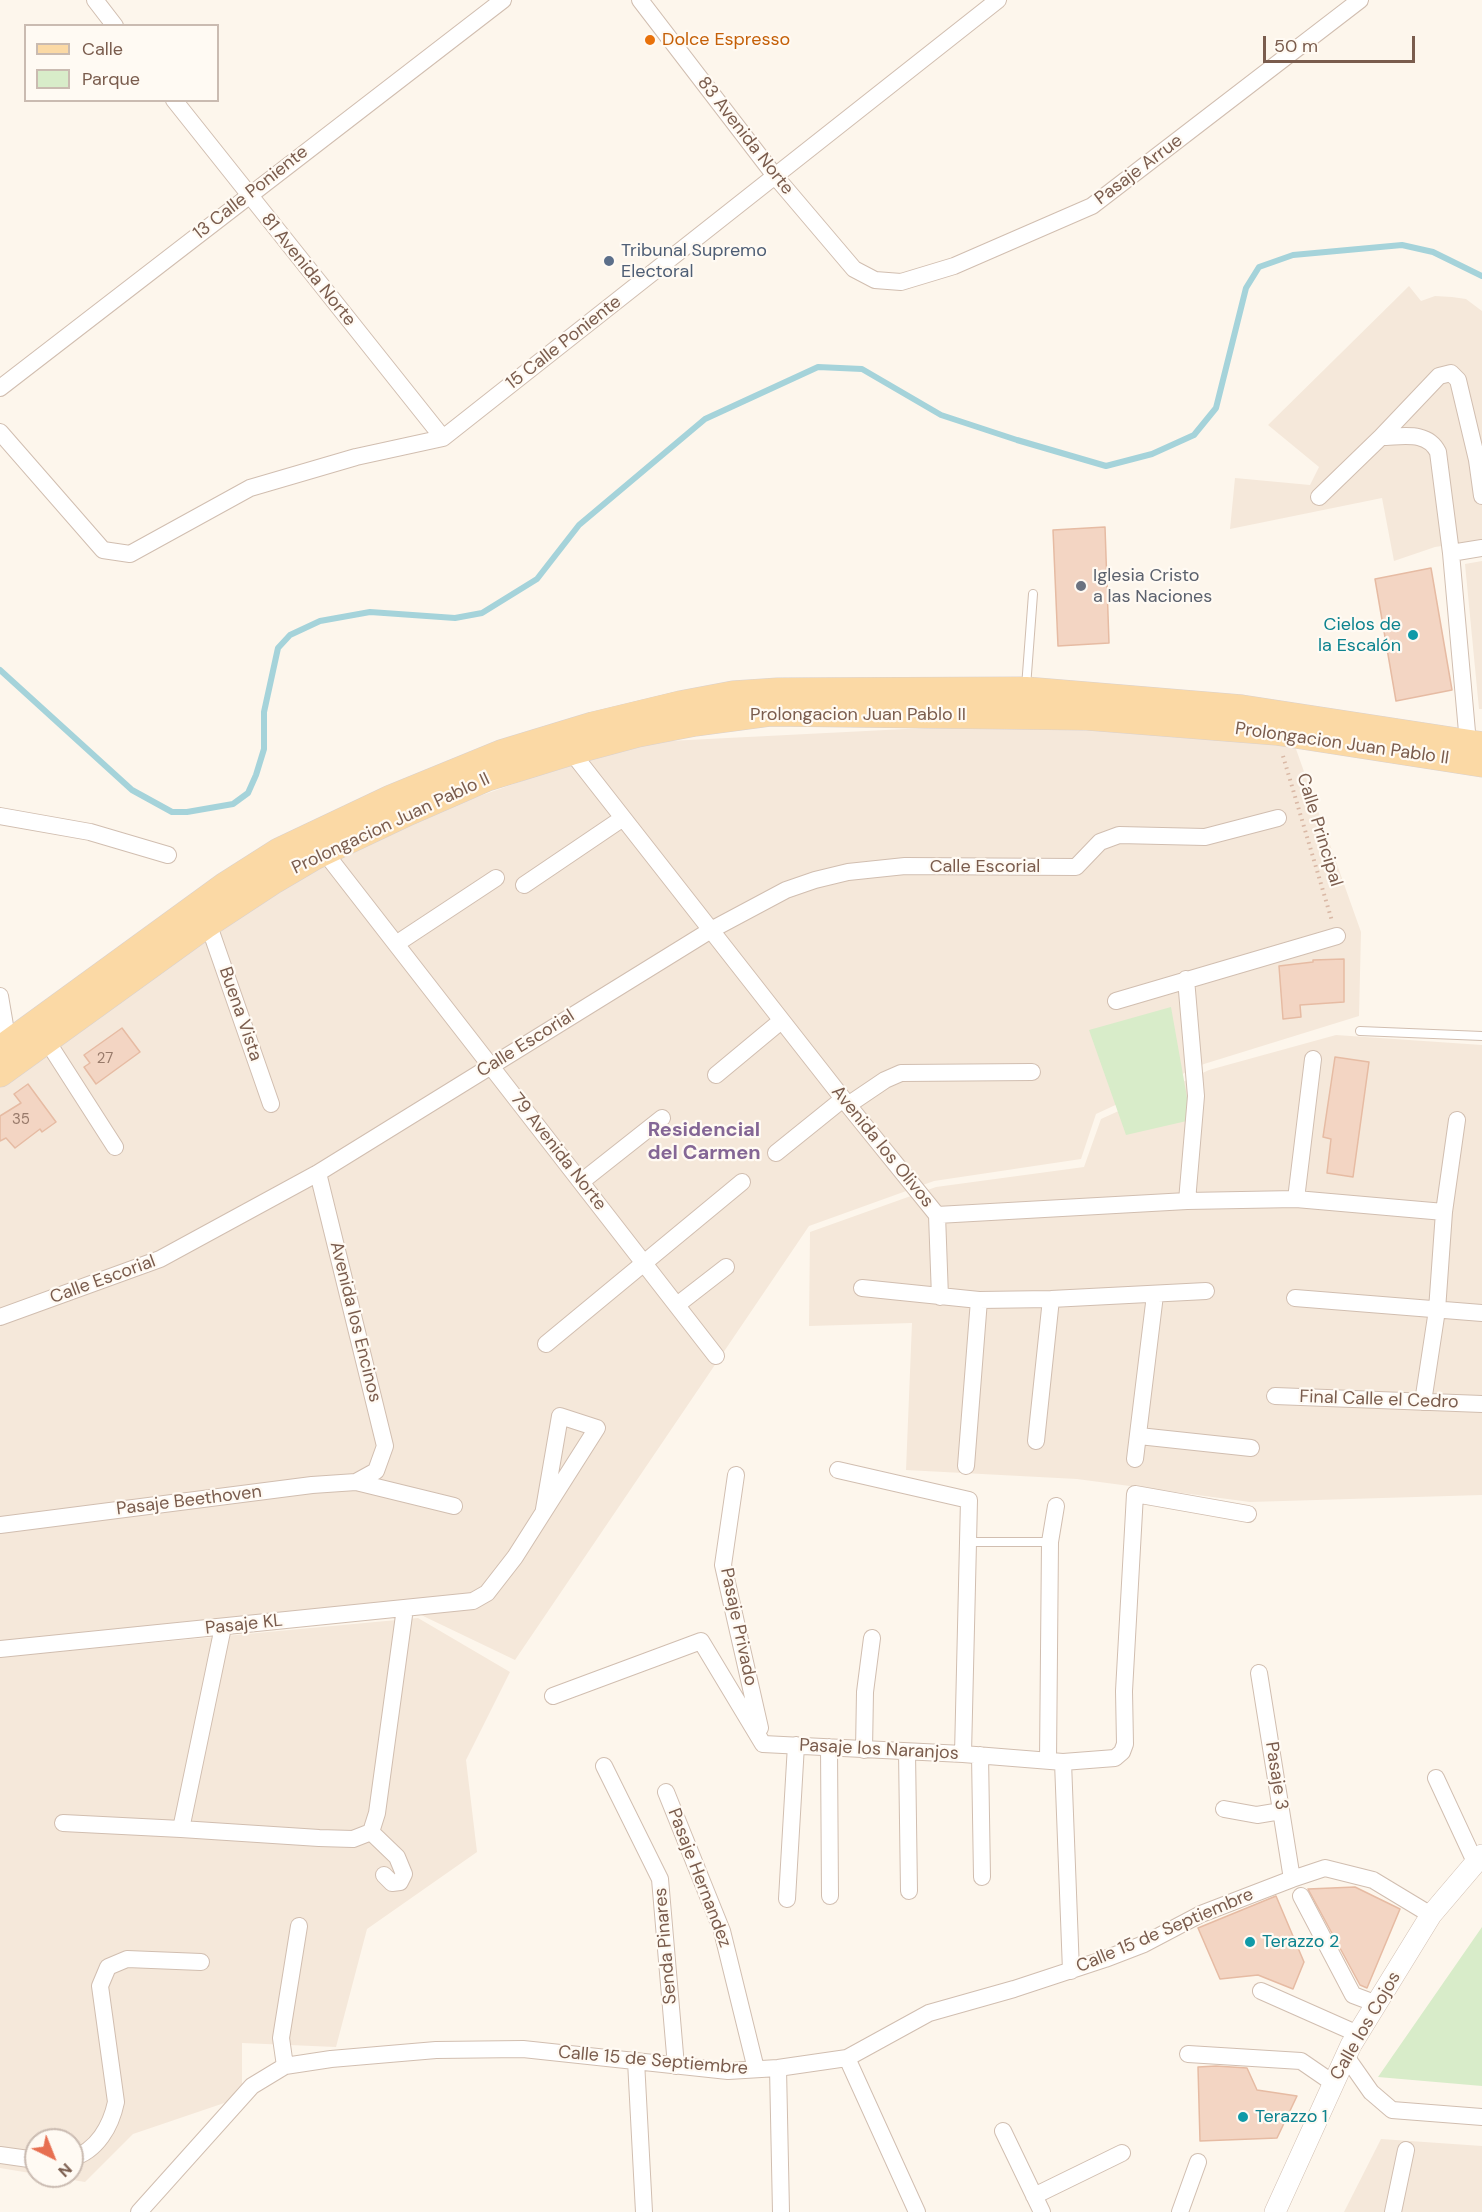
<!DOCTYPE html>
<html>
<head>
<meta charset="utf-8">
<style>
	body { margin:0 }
	#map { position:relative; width:1482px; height:2212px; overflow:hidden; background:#fdf6ec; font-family:"DM Sans",sans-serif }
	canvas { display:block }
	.legend { position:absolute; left:24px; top:24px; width:195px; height:78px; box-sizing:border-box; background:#fffaf3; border:2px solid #cabbb1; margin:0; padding:8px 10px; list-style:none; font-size:18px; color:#7a5c4d }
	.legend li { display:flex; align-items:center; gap:12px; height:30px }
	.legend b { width:30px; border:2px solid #cabbb1 }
	.north { position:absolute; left:24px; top:2128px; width:60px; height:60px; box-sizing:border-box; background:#fffaf3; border:2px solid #cabbb1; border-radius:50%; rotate:137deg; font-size:16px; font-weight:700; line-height:24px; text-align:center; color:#7a5c4d }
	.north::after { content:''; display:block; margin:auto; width:21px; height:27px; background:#e76f51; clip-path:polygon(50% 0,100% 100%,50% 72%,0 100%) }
	.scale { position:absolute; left:1263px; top:36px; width:152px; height:27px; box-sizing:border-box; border:3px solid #7a5c4d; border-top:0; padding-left:8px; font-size:18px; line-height:21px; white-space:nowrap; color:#7a5c4d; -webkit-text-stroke:4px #fffaf3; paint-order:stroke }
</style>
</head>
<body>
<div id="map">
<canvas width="1482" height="2212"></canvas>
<ul class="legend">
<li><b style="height:8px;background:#fbd9a5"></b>Calle</li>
<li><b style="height:16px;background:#d8ecc9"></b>Parque</li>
</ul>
<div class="north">N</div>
<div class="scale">50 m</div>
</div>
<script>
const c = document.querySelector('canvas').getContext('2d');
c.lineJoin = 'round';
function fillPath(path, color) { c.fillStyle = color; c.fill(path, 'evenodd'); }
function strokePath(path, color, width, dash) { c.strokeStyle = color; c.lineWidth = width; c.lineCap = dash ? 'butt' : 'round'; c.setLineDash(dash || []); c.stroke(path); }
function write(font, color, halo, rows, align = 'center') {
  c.font = font + ' "DM Sans",sans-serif'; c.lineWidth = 4.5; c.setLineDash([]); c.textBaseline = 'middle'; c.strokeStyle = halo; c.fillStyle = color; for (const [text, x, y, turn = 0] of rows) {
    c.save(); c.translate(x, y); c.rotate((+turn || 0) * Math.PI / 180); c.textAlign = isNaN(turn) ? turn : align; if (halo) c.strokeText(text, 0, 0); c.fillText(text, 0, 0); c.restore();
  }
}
const residential = new Path2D(`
	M1409,286L1421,301L1435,296L1452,297L1466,299L1482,311V540L1435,547L1394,561L1382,498L1230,529L1235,478L1310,485L1319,467L1268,425Z
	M1482,561V709H1479L1465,564Z
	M1024,723L1291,735L1361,932L1359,1016L1204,1064L1096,1114L1081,1159L934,1181L809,1226L515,1660L419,1614L0,1654V1077L325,851L629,743Z
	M1336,1035L1482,1045V1495L1250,1502L1077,1479L906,1470L912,1323L809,1326L810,1232L936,1187L1084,1167L1101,1119L1209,1070Z
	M418,1618L510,1672L466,1760L477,1852L367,1929L336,2047L242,2043V2097L133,2134L85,2182L49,2176H72V2140H36V2174L0,2168V1657Z
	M1381,2139L1482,2146V2212H1344Z`);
const green = new Path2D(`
	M1171,1007L1191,1120L1126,1135L1089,1030Z
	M1482,1927V2086L1378,2077Z`);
const stream = new Path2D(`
	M0,670L132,790L172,812H187L233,804L248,793L256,775L264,749V712L278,648L290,635L320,621L370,612L455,618L482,613L537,579L579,525L705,419L818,367L862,369L941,415L1017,440L1106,466L1152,454L1194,435L1216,408L1246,288L1259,267L1293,255L1402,245L1433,252L1482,276`);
const building = new Path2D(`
	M1105,527L1109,643L1058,646L1053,530Z
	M1431,568L1452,690L1396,701L1375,579Z
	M1344,959V1002L1300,1005L1301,1017L1283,1019L1279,966L1313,962V960Z
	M122,1028L140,1052L96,1084L84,1067L90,1063L84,1055Z
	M1335,1057L1369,1062L1353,1177L1327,1173L1331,1139L1323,1137Z
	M28,1084L56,1122L42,1132L40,1129L15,1148L6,1138L0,1141V1116L21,1103L14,1094Z
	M1355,1887L1400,1909L1367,1988L1360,1985L1308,1889Z
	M1276,1896L1304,1962L1293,1989L1258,1975L1220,1979L1198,1928Z
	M1216,2066L1247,2068L1257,2090L1297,2096L1277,2138L1200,2141L1198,2067Z`);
const path = new Path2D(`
	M1283,756L1332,921`);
const service = new Path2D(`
	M1026,687L1033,594
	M1360,1031L1482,1036
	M968,1542H1050`);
const minor = new Path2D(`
	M95,0L115,26
	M640,0L775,176L854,269L875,280L901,282L954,266L1092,206L1360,0
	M174,100L443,438
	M0,388L503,0
	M0,432L103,550L130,554L250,488L356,457L443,438L998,0
	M1381,437C1402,437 1427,430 1438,452L1451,553L1468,743
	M1319,497L1381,437L1439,376L1451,373L1458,380L1477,460L1482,496
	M1451,553L1482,548
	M566,745L848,1105L937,1215
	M0,816L90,832L168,855
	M319,845L716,1356
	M524,885L623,818
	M208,923L271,1104
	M396,944L496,878
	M1186,979L1196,1096L1187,1201
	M0,996L8,1043
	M1116,1001L1337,936
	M47,1041L115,1147
	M716,1075L781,1021
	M848,1105L885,1080L901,1073L1032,1072
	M776,1153L843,1099
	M581,1182L662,1118
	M1296,1199L1313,1059
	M937,1215L1187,1201L1296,1199L1444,1212
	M937,1215L940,1297
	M862,1288L979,1300L1051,1299L1206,1291
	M1295,1298L1482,1313
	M677,1305L726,1267
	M0,1317L160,1259L318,1173L711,930L786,890L815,880L848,872L905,866L1076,867L1100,842L1119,835L1205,837L1278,818
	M546,1344L742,1182
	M1275,1396L1482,1404
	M1423,1402L1437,1310L1444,1212L1457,1120
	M1139,1436L1251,1448
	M1036,1441L1051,1299
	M1135,1459L1155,1295
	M966,1466L979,1300
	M838,1470L969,1500L963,1754
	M736,1475L723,1565L760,1728
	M356,1482L454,1506
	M0,1525L312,1485L356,1482L376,1471L385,1446L318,1173
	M0,1649L473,1601L487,1593L515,1557L597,1428L560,1416L544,1509
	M1259,1673L1292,1879
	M553,1696L701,1641L763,1744
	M763,1744L963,1754L1063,1762L1071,1971
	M829,1747L830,1896
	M864,1750L865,1692L872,1638
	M907,1752L909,1891
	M980,1755L982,1877
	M1048,1761L1050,1542L1056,1506
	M1063,1762L1115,1758L1122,1752L1125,1744L1124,1691L1135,1494L1248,1514
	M604,1766L660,1879L676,2066
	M1436,1778L1475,1862
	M666,1792L722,1931L756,2069
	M1224,1809L1257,1815L1281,1811
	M63,1823L181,1829L319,1838L353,1839L371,1832
	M181,1829L223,1627
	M371,1832L377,1813L405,1608
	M371,1832L397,1857L404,1874L400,1882L392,1883L384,1875
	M1301,1896L1353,1995L1377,2004
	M787,1899L796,1745
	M1261,1991L1358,2034
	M1188,2054L1301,2061L1333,2083
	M1345,2055L1371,2092L1392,2110L1482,2117
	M847,2058L917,2212
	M636,2061L644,2212
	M285,2066L281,2038L299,1926
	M778,2068L781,2212
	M1003,2131L1042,2212
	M0,2155L36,2160
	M72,2158C97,2151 111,2126 116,2102L100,1986L108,1967L127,1959L201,1962
	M1034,2196L1122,2153
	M139,2212L252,2086L285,2066L331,2059L436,2050L523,2049L728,2071L778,2068L847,2058L929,2013L1014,1989L1105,1959L1144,1944L1201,1914L1292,1879L1325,1868L1373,1880L1431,1915
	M1180,2212L1198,2162
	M1393,2212L1406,2150`);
const tertiary = new Path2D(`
	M1275,2212L1351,2045L1431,1915L1482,1855`);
const primary = new Path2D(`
	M0,1049L224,886L279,851L391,798L501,753L593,725L680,704L733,694L778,691L1026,690L1242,708L1482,745
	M0,1074L205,926L275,880L314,857L409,812L487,778L571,752L638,734L695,723L770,713L1087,717L1276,732L1482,764`);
const markers = [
	[650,40,6,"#e8710a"],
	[609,261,6,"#5c6f8a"],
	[1081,586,6,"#6b7280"],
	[1413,635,6,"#0f9aa8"],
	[1250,1942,6,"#0f9aa8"],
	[1243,2117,6,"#0f9aa8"]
];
const numberNames = [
	["27",105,1059],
	["35",21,1120]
];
const foodNames = [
	["Dolce Espresso",662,40]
];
const streetNames = [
	["83 Avenida Norte",745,136,52],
	["Pasaje Arrue",1139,170,-37],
	["13 Calle Poniente",251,193,-38],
	["81 Avenida Norte",308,270,51],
	["15 Calle Poniente",564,343,-38],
	["Prolongacion Juan Pablo II",858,715],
	["Prolongacion Juan Pablo II",1342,744,8],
	["Prolongacion Juan Pablo II",391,824,-25],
	["Calle Principal",1319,830,73],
	["Calle Escorial",985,867],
	["Buena Vista",240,1014,71],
	["Calle Escorial",526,1044,-32],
	["Avenida los Olivos",882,1147,51],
	["79 Avenida Norte",558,1152,52],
	["Calle Escorial",103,1280,-20],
	["Avenida los Encinos",355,1322,76],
	["Final Calle el Cedro",1379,1400,2],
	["Pasaje Beethoven",189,1501,-7],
	["Pasaje KL",244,1625,-6],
	["Pasaje Privado",738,1627,78],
	["Pasaje los Naranjos",879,1750,3],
	["Pasaje 3",1276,1776,81],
	["Pasaje Hernandez",699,1878,69],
	["Calle 15 de Septiembre",1165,1931,-23],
	["Senda Pinares",666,1946,-95],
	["Calle los Cojos",1366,2026,-60],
	["Calle 15 de Septiembre",653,2061,5]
];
const serviceNames = [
	["Tribunal Supremo",621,251],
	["Electoral",621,272]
];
const worshipNames = [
	["Iglesia Cristo",1093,576],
	["a las Naciones",1093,597]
];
const cultureNames = [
	["Cielos de",1401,625,"right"],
	["la Escalón",1401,646,"right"],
	["Terazzo 2",1262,1942],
	["Terazzo 1",1255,2117]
];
const neighbourhoodNames = [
	["Residencial",704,1131],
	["del Carmen",704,1154]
];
fillPath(residential, '#f5e8da');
fillPath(green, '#d8ecc9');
strokePath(stream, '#a5d3da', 6);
fillPath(building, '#f3d5c3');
strokePath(building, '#e6bba3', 1.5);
strokePath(service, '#d1beb0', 10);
strokePath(minor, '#d1beb0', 18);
strokePath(tertiary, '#d1beb0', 22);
strokePath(primary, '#dad1cd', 27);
strokePath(path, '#d9b8a5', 4, [1.5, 4.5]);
strokePath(service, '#fff', 8);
strokePath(minor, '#fff', 16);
strokePath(tertiary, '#fff', 21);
strokePath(primary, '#fbd9a5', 26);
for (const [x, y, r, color] of markers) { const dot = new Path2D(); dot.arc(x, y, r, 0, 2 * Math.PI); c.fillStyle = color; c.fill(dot); strokePath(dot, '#fffaf3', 2); }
write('15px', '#987a6a', null, numberNames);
write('18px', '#c56008', '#fffaf3', foodNames, 'left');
write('18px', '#7a5c4d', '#fffaf3', streetNames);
write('18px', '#4e5e75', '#fffaf3', serviceNames, 'left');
write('18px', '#5b616d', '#fffaf3', worshipNames, 'left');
write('18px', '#0d838f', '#fffaf3', cultureNames, 'left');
write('bold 20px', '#846695', '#fffaf3', neighbourhoodNames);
</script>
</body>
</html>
